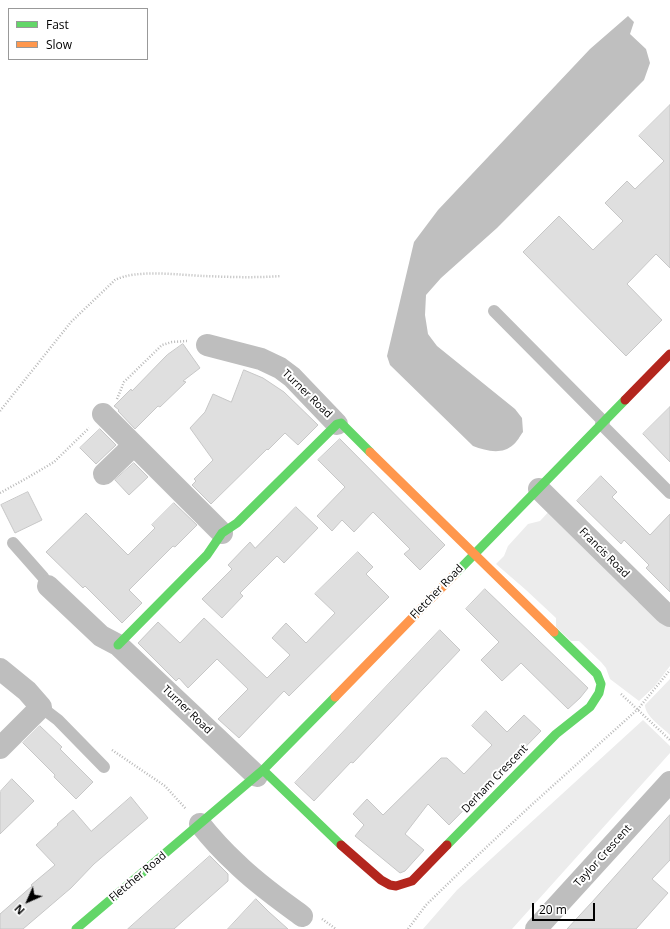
<!DOCTYPE html>
<html>
<head>
<meta charset="utf-8">
<style>
	body { margin:0 }
	#map { position:relative; width:670px; height:929px; overflow:hidden; background:#fff; font-family:"Open Sans",sans-serif }
	canvas { display:block }
	.legend { position:absolute; left:8px; top:8px; width:140px; height:52px; box-sizing:border-box; background:#fff; border:1px solid #999; margin:0; padding:5px 7px; list-style:none; font-size:12px; color:#000 }
	.legend li { display:flex; align-items:center; gap:8px; height:20px }
	.legend b { width:20px; border:1px solid #999 }
	.north { position:absolute; left:8px; top:881px; width:40px; height:40px; -webkit-text-stroke:3px #fff; paint-order:stroke; rotate:225deg; font-size:11px; font-weight:700; line-height:16px; text-align:center; color:#000 }
	.north::after { content:''; display:block; margin:auto; width:14px; height:18px; background:#000; clip-path:polygon(50% 0,100% 100%,50% 72%,0 100%) }
	.scale { position:absolute; left:532px; top:903px; width:63px; height:18px; box-sizing:border-box; border:2px solid #000; border-top:0; padding-left:5px; font-size:12px; line-height:14px; white-space:nowrap; color:#000; -webkit-text-stroke:3px #fff; paint-order:stroke }
</style>
</head>
<body>
<div id="map">
<canvas width="670" height="929"></canvas>
<ul class="legend">
<li><b style="height:5px;background:#63d668"></b>Fast</li>
<li><b style="height:5px;background:#ff974d"></b>Slow</li>
</ul>
<div class="north">N</div>
<div class="scale">20 m</div>
</div>
<script>
const c = document.querySelector('canvas').getContext('2d');
c.lineJoin = 'round';
function fillPath(path, color) { c.fillStyle = color; c.fill(path, 'evenodd'); }
function strokePath(path, color, width, dash) { c.strokeStyle = color; c.lineWidth = width; c.lineCap = dash ? 'butt' : 'round'; c.setLineDash(dash || []); c.stroke(path); }
function write(font, color, halo, rows, align = 'center') {
  c.font = font + ' "Open Sans",sans-serif'; c.lineWidth = 4; c.setLineDash([]); c.textBaseline = 'middle'; c.strokeStyle = halo; c.fillStyle = color; for (const [text, x, y, turn = 0] of rows) {
    c.save(); c.translate(x, y); c.rotate((+turn || 0) * Math.PI / 180); c.textAlign = isNaN(turn) ? turn : align; if (halo) c.strokeText(text, 0, 0); c.fillText(text, 0, 0); c.restore();
  }
}
const green = new Path2D(`
	M553,507L604,568L638,602H642L670,624V666L654,687L639,701L610,679L606,668L601,662L579,641H571L556,627V618L526,590L496,564L504,556L508,546L528,524L540,521Z
	M670,679V735C662,727 645,716 645,705Z
	M643,720L670,746V753L512,929H423L457,890Z`);
const water = new Path2D(`
	M628,16L634,22L630,34L646,49L650,63L644,80L497,228L441,278L426,295L425,315L428,334L437,346L515,409L522,418L523,432C520,436 517,442 513,445C502,455 486,451 473,446L390,365L387,356L414,242L438,210L590,49Z`);
const building = new Path2D(`
	M670,105V268L656,254L627,284L662,320L626,356L523,252L559,216L593,250L623,221L605,203L627,181L635,189L664,161L639,136Z
	M183,344L200,368L183,381L186,382L160,407L158,406L135,429L118,411L119,410L114,406L131,389L132,391L167,355Z
	M244,370L263,378L284,392L318,425L298,445L285,433L268,450L267,449L211,504L192,485L196,481L194,479L213,460L190,428L205,412L213,394L231,402Z
	M670,407V462L643,434Z
	M100,429L116,445L96,464L80,448Z
	M340,439L445,545L420,570L404,554L410,549L373,512L354,532L342,520L332,531L317,516L345,487L318,460Z
	M134,463L148,477L129,495L115,480Z
	M601,476L617,492L612,497L650,535L670,514V592L646,568L649,565L624,540L621,544L577,501Z
	M28,492L42,520L15,533L1,505Z
	M174,503L197,525L175,547L173,546L129,590L142,603L122,623L85,586L83,588L46,552L86,513L128,555L155,528L152,525Z
	M296,507L318,528L284,563L277,556L240,593L243,596L222,618L202,599L232,569L228,565L250,542L255,548Z
	M358,552L373,567L366,574L389,597L289,696L284,691L239,738L218,719L248,689L217,659L188,688L179,678L176,681L138,643L158,622L180,643L204,618L267,678L290,655L272,638L286,623L306,643L335,613L315,594Z
	M485,589L588,688L580,698L568,709L521,663L502,681L481,660L499,642L466,609Z
	M440,630L460,650L353,763L351,762L314,801L295,783Z
	M486,711L507,732L524,715L541,731L449,825L428,804L405,834L424,850L405,871L400,873L355,836L364,825L353,814L367,799L383,815L441,758H447L464,774L492,745L472,726Z
	M40,726L62,747L60,749L93,782L76,799L54,777L55,775L23,743Z
	M12,779L34,801L0,834V792Z
	M131,797L148,818L94,864L71,888L23,929H0V914L32,886L31,885L55,865L36,845L58,825L57,824L73,810L91,831Z
	M670,815V860L652,879L668,893L636,929H567L592,902Z
	M210,856L228,874V881L174,929H128Z
	M256,899L269,912L288,929H228Z`);
const path = new Path2D(`
	M117,399L124,382L162,345L172,342L187,341
	M0,411L71,322L115,280C136,269 179,275 204,276C229,277 255,278 281,276
	M0,493L27,478L54,462L89,428
	M621,694L670,740
	M112,750L165,786L186,809
	M322,919L336,929
	M408,929L426,905L459,873L526,810L638,709L670,670`);
const lane = new Path2D(`
	M494,311L604,422
	M601,424L670,493
	M13,543L43,577L48,586
	M41,707L58,720L104,767`);
const street = new Path2D(`
	M207,345L261,359L280,368L292,377L337,424
	M103,414L222,533
	M104,474L134,445
	M539,489L665,613L670,616
	M48,586L101,636L118,645L257,776
	M0,669L27,691L41,707L0,748
	M200,824C211,838 223,851 236,863C256,883 279,899 302,916
	M536,929L670,782`);
const fast = new Path2D(`
	M455,574L625,400
	M118,645L207,555L222,533L237,523L337,424L341,423L370,452
	M263,770L341,845
	M447,845L556,734L590,707L599,693L601,684L597,674L554,632
	M76,929L263,770L335,697`);
const slow = new Path2D(`
	M370,452L554,632
	M335,697L455,574`);
const jam = new Path2D(`
	M625,400L670,354
	M341,845L381,880L390,885L396,886L412,881L447,845`);
const streetNames = [
	["Turner Road",307,394,44],
	["Francis Road",604,553,45],
	["Fletcher Road",437,592,-46],
	["Turner Road",187,710,44],
	["Derham Crescent",495,779,-46],
	["Taylor Crescent",603,856,-48],
	["Fletcher Road",138,877,-40]
];
fillPath(green, '#ececec');
fillPath(water, '#bfbfbf');
fillPath(building, '#dfdfdf');
strokePath(building, '#c7c7c7', 1);
strokePath(path, '#b9b9b9', 2.5, [1, 2]);
strokePath(lane, '#bebebe', 12);
strokePath(street, '#bebebe', 22);
strokePath(fast, '#63d668', 9);
strokePath(slow, '#ff974d', 9);
strokePath(jam, '#b3261e', 9);
write('11px', '#000', '#fff', streetNames);
</script>
</body>
</html>
